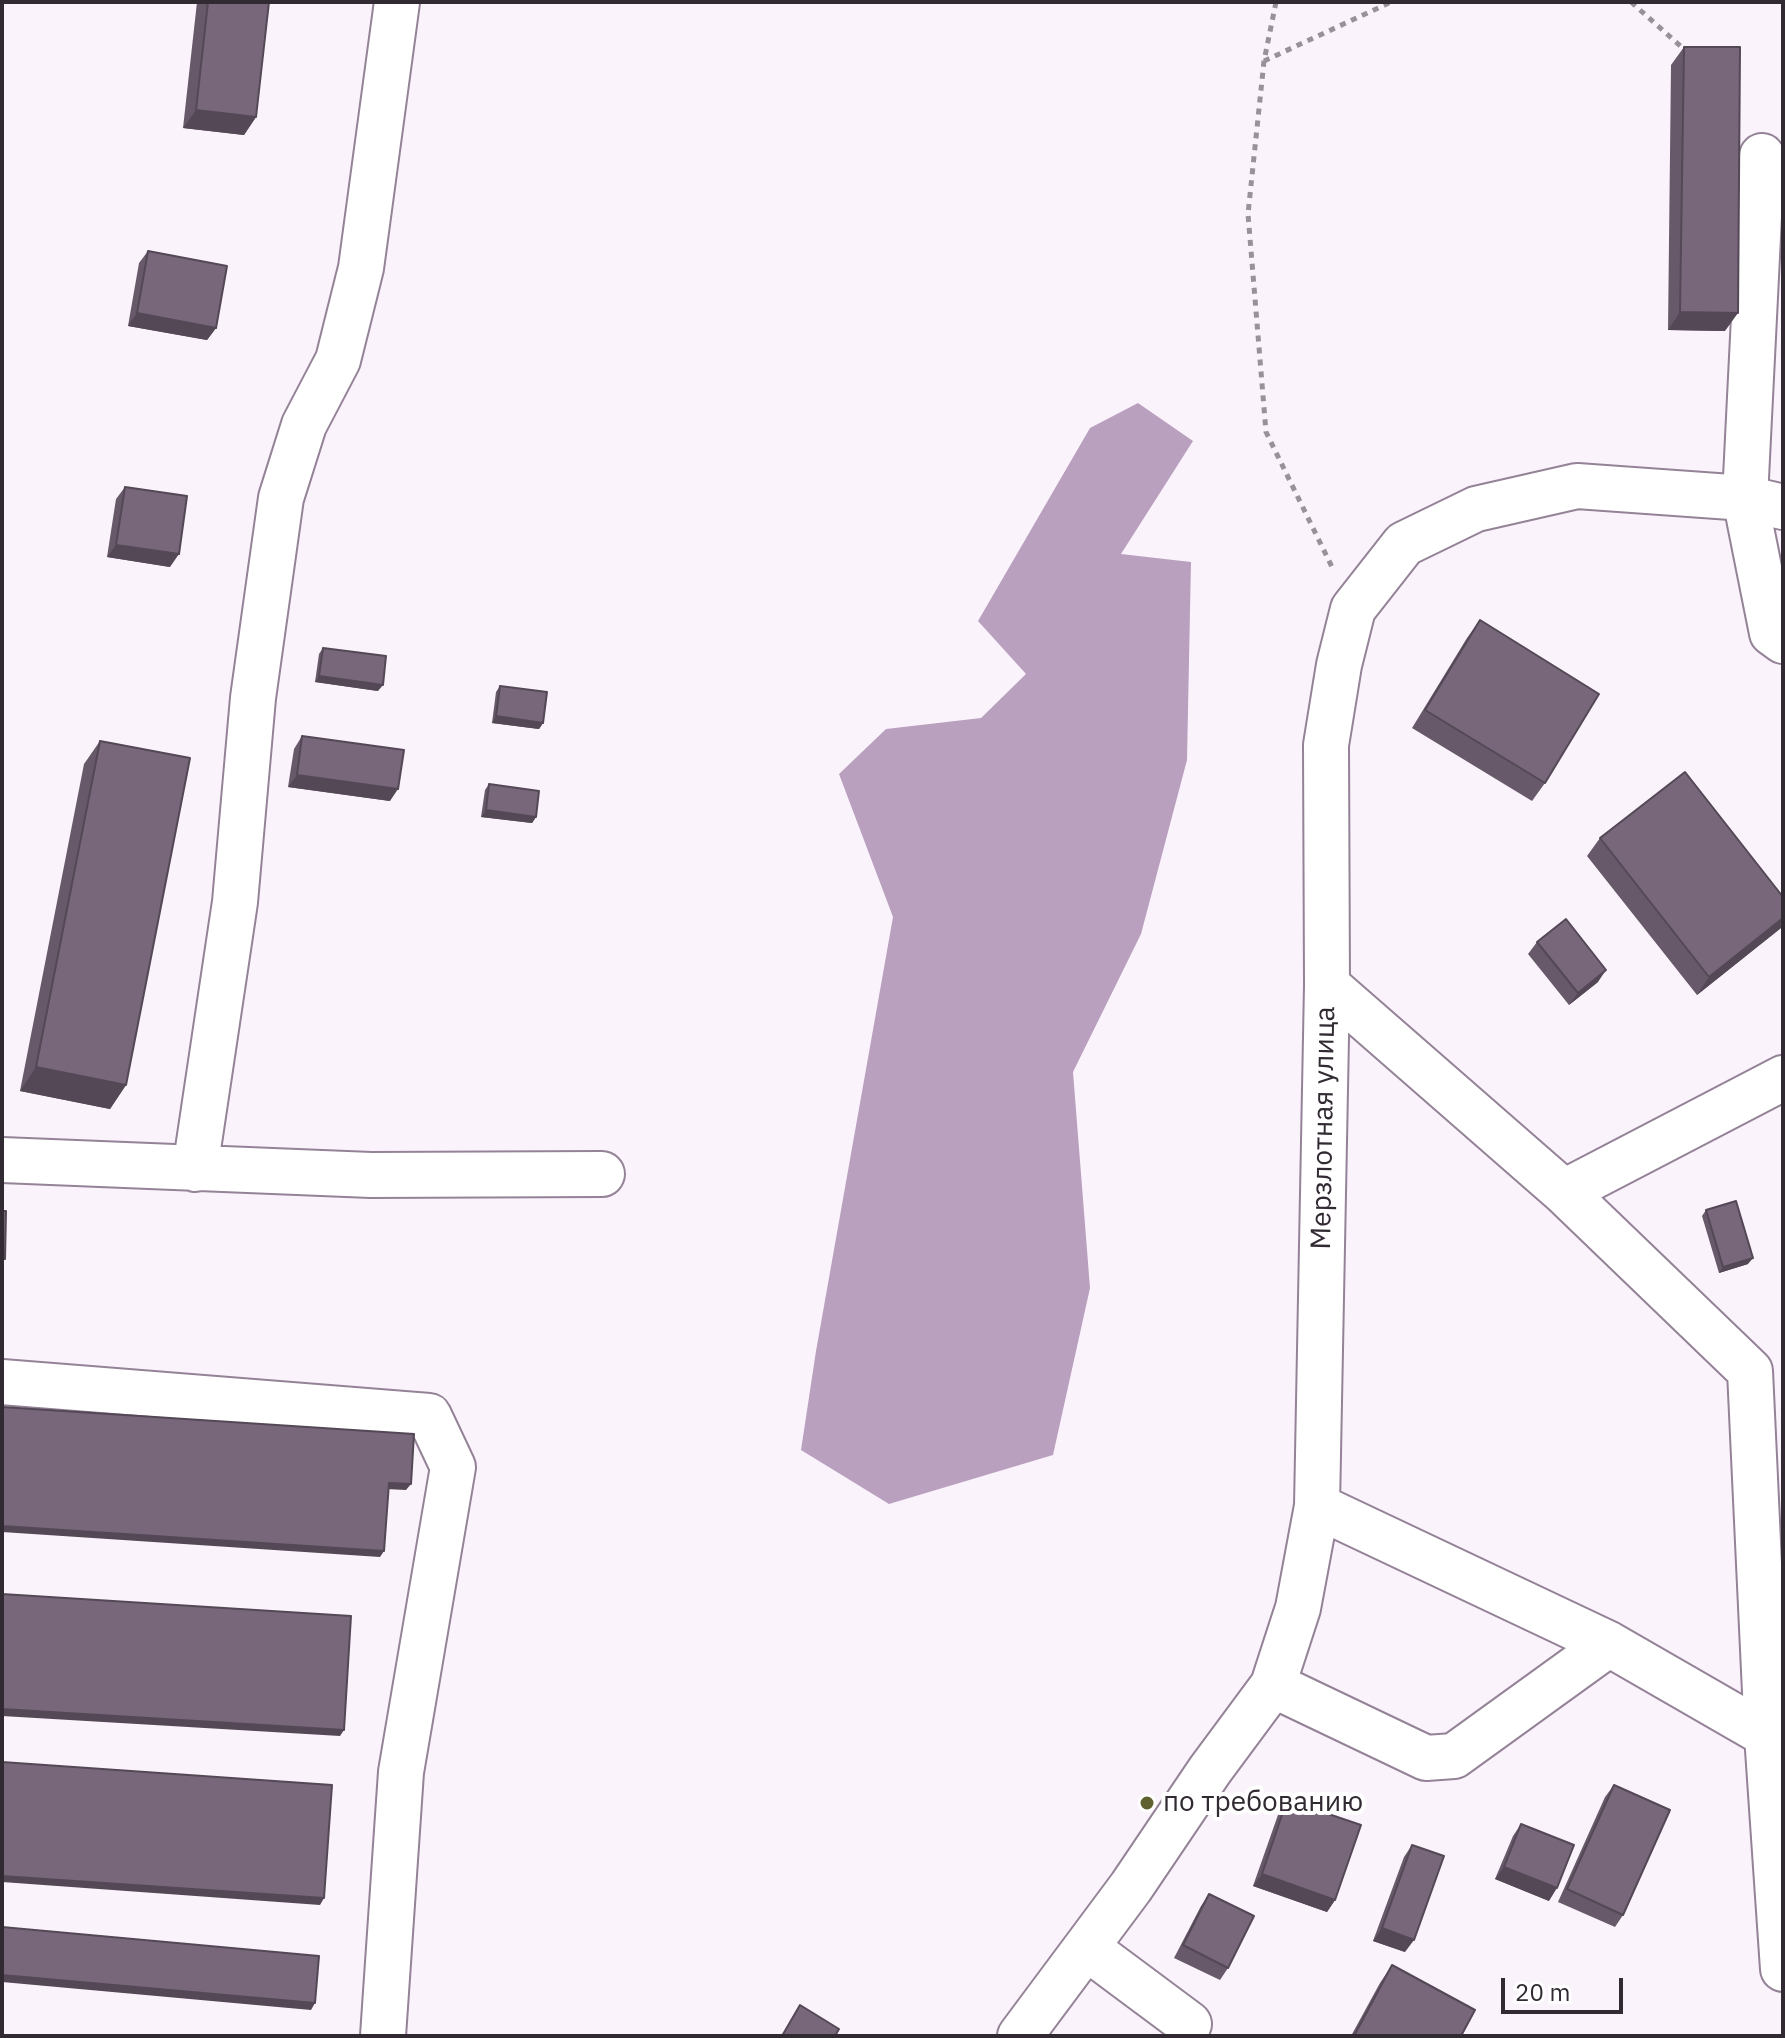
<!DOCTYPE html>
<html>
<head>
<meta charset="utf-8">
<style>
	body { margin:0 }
	#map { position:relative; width:1785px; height:2038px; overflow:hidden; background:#fbf3fc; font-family:"IBM Plex Sans",sans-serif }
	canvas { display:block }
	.frame { position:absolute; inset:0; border:4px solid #322a33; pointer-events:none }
	.scale { position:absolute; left:1501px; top:1978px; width:122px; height:36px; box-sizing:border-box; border:4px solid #322a33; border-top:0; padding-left:10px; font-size:24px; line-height:28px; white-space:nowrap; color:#322a33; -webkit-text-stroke:6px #fff; paint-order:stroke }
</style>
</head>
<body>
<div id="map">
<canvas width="1785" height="2038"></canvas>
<div class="frame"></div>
<div class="scale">20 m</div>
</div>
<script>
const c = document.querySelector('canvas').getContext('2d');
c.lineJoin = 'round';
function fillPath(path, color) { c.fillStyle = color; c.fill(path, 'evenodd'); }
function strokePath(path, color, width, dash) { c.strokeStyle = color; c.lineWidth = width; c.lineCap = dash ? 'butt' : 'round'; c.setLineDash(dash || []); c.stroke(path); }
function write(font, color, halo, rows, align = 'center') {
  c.font = font + ' "IBM Plex Sans",sans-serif'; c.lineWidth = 8; c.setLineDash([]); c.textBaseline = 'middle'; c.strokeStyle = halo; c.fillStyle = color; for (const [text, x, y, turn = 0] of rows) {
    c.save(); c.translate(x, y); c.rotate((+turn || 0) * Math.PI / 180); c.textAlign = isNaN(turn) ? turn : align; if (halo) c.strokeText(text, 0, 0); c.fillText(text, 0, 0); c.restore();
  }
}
const water = new Path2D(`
	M1138,403L1193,441L1121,554L1191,562L1187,760L1141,934L1073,1072L1090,1288L1053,1455L889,1504L801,1450L816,1351L893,917L839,774L886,729L981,718L1026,674L978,621L1090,428Z`);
const path = new Path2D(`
	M1276,2L1264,61L1248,214L1266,432L1333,569
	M1631,2L1687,52
	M1264,61L1391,2`);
const minor = new Path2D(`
	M1762,156L1745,498L1772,633L1783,641
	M1327,985L1564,1192L1750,1371L1767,1735
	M2,1160L371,1175L602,1174
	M195,1169L235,902L253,698L281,498L304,425L338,360L361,268L397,2
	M1564,1192L1783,1078
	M2,1382L429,1416L453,1467L401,1772L383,2036
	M1317,1506L1609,1644
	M1273,1685L1426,1758L1454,1756L1609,1644L1767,1735L1783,1969
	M1087,1948L1189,2024
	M1020,2036L1131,1887L1210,1770L1273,1685L1298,1608L1317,1506L1327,985L1326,745L1339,665L1353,609L1404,544L1476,509L1577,486L1745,498L1783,507`);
const wall = new Path2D(`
	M197,2H269L256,117L244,135L183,128Z
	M1684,47L1725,331L1668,330L1671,65Z
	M148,251L216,328L207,340L128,326L139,263Z
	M125,487L170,567L107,557L116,499Z
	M1480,620L1545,783L1532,801L1412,728L1467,638Z
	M323,648L378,691L315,682L319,654Z
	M500,686L543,723L539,729L492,723L496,692Z
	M302,736L390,801L288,787L294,749Z
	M100,741L126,1085L110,1109L20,1091L84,764Z
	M489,784L536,817L532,823L481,817L485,790Z
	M1600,838L1781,928L1697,995L1587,856Z
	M1537,942L1598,982L1569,1005L1528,954Z
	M1706,1210L1748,1264L1719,1273L1702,1216Z
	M1783,1434V1470L1781,1436Z
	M1614,1785L1623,1915L1615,1927L1558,1902L1605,1797Z
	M1287,1800L1335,1900L1327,1912L1253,1886L1279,1812Z
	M1521,1824L1549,1901L1495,1879L1513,1836Z
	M1412,1845L1405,1952L1373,1941L1404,1857Z
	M1209,1894L1228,1968L1220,1980L1174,1958L1201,1906Z
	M1392,1965L1461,2036H1351L1380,1983Z`);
const shadedWall = new Path2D(`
	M196,110L256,117L244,135L183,128Z
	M1680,312L1738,313L1725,331L1668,330Z
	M137,313L216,328L207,340L128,326Z
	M116,545L179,554L170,567L107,557Z
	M319,676L383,685L378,691L315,682Z
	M496,716L543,723L539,729L492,723Z
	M297,775L398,789L390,801L288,787Z
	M486,810L536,817L532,823L481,817Z
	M1783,918V925L1781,928L1697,995L1709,977Z
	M1606,970L1598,982L1569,1005L1578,993Z
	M36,1067L126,1085L110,1109L20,1091Z
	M1753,1258L1748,1264L1719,1273L1723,1267Z
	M389,1483L411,1484L406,1490L385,1489Z
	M2,1526L384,1551L380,1557L2,1532Z
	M2,1709L344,1730L340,1736L2,1716Z
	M1504,1867L1557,1888L1549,1901L1495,1879Z
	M1262,1874L1335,1900L1327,1912L1253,1886Z
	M2,1876L324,1898L320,1905L2,1882Z
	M1382,1928L1414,1940L1405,1952L1373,1941Z
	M2,1975L315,2003L311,2010L2,1982Z`);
const building = new Path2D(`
	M208,2H269L256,117L196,110Z
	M1684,47H1740L1738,313L1680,312Z
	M148,251L227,266L216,328L137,313Z
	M125,487L187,496L179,554L116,545Z
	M1480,620L1599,694L1545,783L1425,710Z
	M323,648L386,656L383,685L319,676Z
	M500,686L547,692L543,723L496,716Z
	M302,736L404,750L398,789L297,775Z
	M100,741L190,758L126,1085L36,1067Z
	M1685,772L1783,897V918L1709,977L1600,838Z
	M489,784L539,791L536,817L486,810Z
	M1566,919L1606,970L1578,993L1537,942Z
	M1736,1201L1753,1258L1723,1267L1706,1210Z
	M2,1211H6L5,1259H2Z
	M2,1407L414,1434L411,1484L389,1483L384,1551L2,1526Z
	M2,1594L351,1616L344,1730L2,1709Z
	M2,1762L332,1785L324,1898L2,1876Z
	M1614,1785L1670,1810L1623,1915L1567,1889Z
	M1287,1800L1361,1825L1335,1900L1262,1874Z
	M1521,1824L1574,1845L1557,1888L1504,1867Z
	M1412,1845L1444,1856L1414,1940L1382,1928Z
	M1209,1894L1254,1916L1228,1968L1183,1945Z
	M2,1927L319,1956L315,2003L2,1975Z
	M1392,1965L1475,2010L1461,2036H1354Z
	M800,2005L839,2029L835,2036H782Z`);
const markers = [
	[1147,1803,8,"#5f612e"]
];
const streetNames = [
	["Мерзлотная улица",1324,1128,-89]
];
const poiNames = [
	["по требованию",1163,1803]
];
fillPath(water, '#baa0bf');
strokePath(minor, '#948297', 48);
strokePath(path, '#99919a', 5, [6, 6]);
strokePath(minor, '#fff', 44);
fillPath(wall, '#67596a');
fillPath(shadedWall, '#544856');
fillPath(building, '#78677b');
strokePath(building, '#544856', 2);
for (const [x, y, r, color] of markers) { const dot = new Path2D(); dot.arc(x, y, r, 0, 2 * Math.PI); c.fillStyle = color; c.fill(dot); strokePath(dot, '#fff', 3); }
write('28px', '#322a33', '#fff', streetNames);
write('28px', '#322a33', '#fff', poiNames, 'left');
</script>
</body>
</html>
